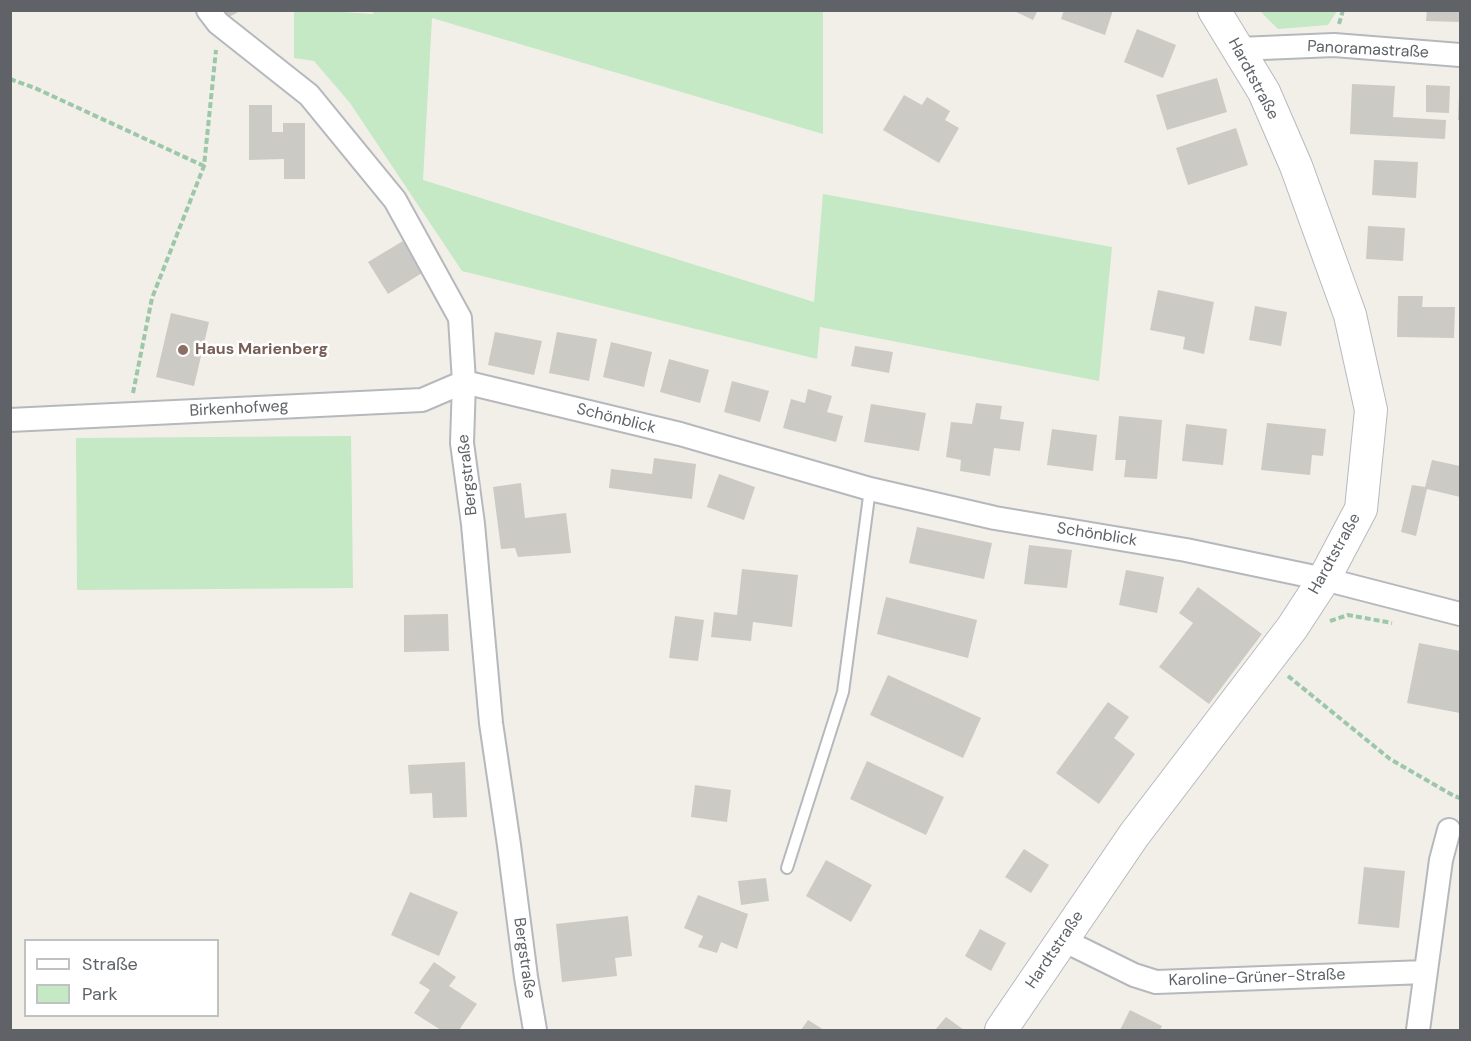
<!DOCTYPE html>
<html>
<head>
<meta charset="utf-8">
<style>
	body { margin:0 }
	#map { position:relative; width:1471px; height:1041px; overflow:hidden; background:#f1efe8; font-family:"DM Sans",sans-serif }
	canvas { display:block }
	.frame { position:absolute; inset:0; border:12px solid #5f6368; pointer-events:none }
	.legend { position:absolute; left:24px; top:939px; width:195px; height:78px; box-sizing:border-box; background:#fff; border:2px solid #bfc1c3; margin:0; padding:8px 10px; list-style:none; font-size:18px; color:#5f6368 }
	.legend li { display:flex; align-items:center; gap:12px; height:30px }
	.legend b { width:30px; border:2px solid #bfc1c3 }
</style>
</head>
<body>
<div id="map">
<canvas width="1471" height="1041"></canvas>
<div class="frame"></div>
<ul class="legend">
<li><b style="height:8px;background:#fff"></b>Straße</li>
<li><b style="height:16px;background:#c5e8c5"></b>Park</li>
</ul>
</div>
<script>
const c = document.querySelector('canvas').getContext('2d');
c.lineJoin = 'round';
function fillPath(path, color) { c.fillStyle = color; c.fill(path, 'evenodd'); }
function strokePath(path, color, width, dash) { c.strokeStyle = color; c.lineWidth = width; c.lineCap = dash ? 'butt' : 'round'; c.setLineDash(dash || []); c.stroke(path); }
function write(font, color, halo, rows, align = 'center') {
  c.font = font + ' "DM Sans",sans-serif'; c.lineWidth = 5; c.setLineDash([]); c.textBaseline = 'middle'; c.strokeStyle = halo; c.fillStyle = color; for (const [text, x, y, turn = 0] of rows) {
    c.save(); c.translate(x, y); c.rotate((+turn || 0) * Math.PI / 180); c.textAlign = isNaN(turn) ? turn : align; if (halo) c.strokeText(text, 0, 0); c.fillText(text, 0, 0); c.restore();
  }
}
const green = new Path2D(`
	M374,10L823,11V134L432,18L423,180L814,302L823,194L1112,247L1099,381L820,327L817,359L462,271L350,103L314,61L294,58V11H328L373,14Z
	M1260,11H1337L1328,25L1278,29Z
	M351,436L353,588L77,590L76,438Z`);
const building = new Path2D(`
	M223,10H242L227,18Z
	M1012,10H1038L1033,20Z
	M1064,10H1113L1105,35L1061,19Z
	M1427,10H1460V22L1426,21Z
	M1137,29L1176,45L1163,78L1124,62Z
	M1217,78L1227,112L1167,130L1156,95Z
	M1352,84L1395,86L1393,117L1446,120L1445,139L1350,134Z
	M1426,85L1450,86L1449,113L1426,112Z
	M904,95L922,105L927,97L950,111L945,120L959,128L939,163L883,130Z
	M1459,95H1460V120H1458Z
	M249,105H272V132H283V123H305V179H284V159L249,160Z
	M1236,128L1248,165L1188,185L1176,148Z
	M1374,160L1418,162L1416,198L1372,195Z
	M1368,226L1405,228L1403,261L1366,259Z
	M403,241L422,273L388,294L368,262Z
	M1158,290L1214,302L1204,354L1183,349L1185,337L1150,330Z
	M1398,296H1423L1422,307H1455L1454,338L1397,337Z
	M1255,306L1287,312L1281,346L1249,340Z
	M171,313L209,322L194,386L156,377Z
	M495,332L542,341L534,375L488,365Z
	M557,332L597,339L589,381L549,373Z
	M611,342L652,352L644,387L603,377Z
	M855,346L893,352L889,373L851,366Z
	M669,359L709,370L700,403L660,392Z
	M732,381L769,391L760,422L724,412Z
	M808,389L832,396L827,412L843,416L836,442L783,428L791,399L805,403Z
	M976,403L1002,406L1000,419L1024,422L1020,451L994,448L990,476L960,471L961,460L946,457L951,422L972,424Z
	M871,404L926,413L919,451L864,442Z
	M1119,416L1162,420L1157,479L1124,477L1126,460H1115Z
	M1267,423L1326,429L1323,456L1312,455L1310,475L1261,470Z
	M1186,424L1227,429L1223,465L1182,461Z
	M1052,429L1097,435L1093,471L1047,465Z
	M654,458L696,464L692,499L609,488L611,469L652,474Z
	M1432,460L1460,466V497L1427,489L1416,536L1401,532L1412,485L1425,487Z
	M719,474L755,487L744,520L707,507Z
	M521,483L525,518L566,513L571,553L518,557L515,548L501,549L493,487Z
	M917,527L992,543L984,579L909,563Z
	M1029,545L1072,550L1067,588L1024,584Z
	M742,569L798,575L792,627L753,622L751,641L711,637L714,612L737,615Z
	M1126,570L1164,577L1157,613L1119,605Z
	M1198,587L1262,634L1209,704L1159,667L1193,623L1179,613Z
	M886,597L977,620L968,658L877,634Z
	M448,614L449,651L404,652V615Z
	M675,616L704,620L698,661L669,658Z
	M1419,643L1460,651V713L1407,703Z
	M888,675L981,718L963,758L870,715Z
	M1108,702L1129,717L1114,738L1135,754L1099,804L1056,773Z
	M867,761L944,797L926,835L850,799Z
	M465,762L467,817L433,818L432,793L410,794L408,765Z
	M695,785L731,790L727,822L691,817Z
	M1024,849L1049,865L1031,893L1005,877Z
	M826,860L872,885L851,922L806,896Z
	M1364,867L1405,871L1399,928L1358,924Z
	M766,878L769,901L741,905L738,881Z
	M410,892L458,912L439,956L391,935Z
	M698,895L748,914L737,949L721,942L717,953L698,947L703,936L684,928Z
	M628,916L632,956L615,958L617,976L562,982L556,924Z
	M980,929L1006,943L991,971L965,956Z
	M434,962L456,977L449,986L477,1004L459,1030H441L414,1013L430,990L419,983Z
	M1130,1010L1162,1026L1160,1030H1120Z
	M946,1017L964,1030H935Z
	M808,1020L824,1030H801Z`);
const path = new Path2D(`
	M1339,24L1343,10
	M10,79L35,88L204,166
	M133,393L152,298L204,166L216,50
	M1330,621L1348,615L1392,623
	M1288,676L1390,759L1454,796L1460,798`);
const lane = new Path2D(`
	M787,868L843,692L870,489`);
const street = new Path2D(`
	M208,10L218,23L309,95L395,200L460,318L464,382L462,443L473,524L491,723L509,845L526,977L535,1030
	M1239,49L1334,45L1460,55
	M464,382L680,434L870,489L995,518L1186,550L1324,579L1460,614
	M10,420L422,400L464,382
	M1063,940L1134,975L1156,982L1425,972
	M1418,1030L1441,860L1449,830`);
const secondary = new Path2D(`
	M1001,1030L1134,835L1292,628L1324,579L1361,509L1371,410L1350,315L1296,166L1264,92L1214,10`);
const markers = [
	[183,350,6,"#8d6e63"]
];
const streetNames = [
	["Panoramastraße",1368,50,3],
	["Hardtstraße",1253,79,62],
	["Birkenhofweg",239,409,-3],
	["Schönblick",616,419,14],
	["Bergstraße",468,475,-96],
	["Schönblick",1097,535,9],
	["Hardtstraße",1335,554,-61],
	["Hardtstraße",1055,950,-56],
	["Bergstraße",524,958,82],
	["Karoline-Grüner-Straße",1257,978,-2]
];
const educationNames = [
	["Haus Marienberg",195,350]
];
fillPath(green, '#c5e8c5');
fillPath(building, '#cccac5');
strokePath(lane, '#b5b8bc', 14);
strokePath(street, '#b5b8bc', 26);
strokePath(secondary, '#b6babf', 34);
strokePath(path, '#9cc7a9', 4, [6, 3]);
strokePath(lane, '#fff', 10);
strokePath(street, '#fff', 22);
strokePath(secondary, '#fff', 32);
for (const [x, y, r, color] of markers) { const dot = new Path2D(); dot.arc(x, y, r, 0, 2 * Math.PI); c.fillStyle = color; c.fill(dot); strokePath(dot, '#fff', 2); }
write('16px', '#5f6368', '#fff', streetNames);
write('bold 16px', '#785e54', '#fff', educationNames, 'left');
</script>
</body>
</html>
